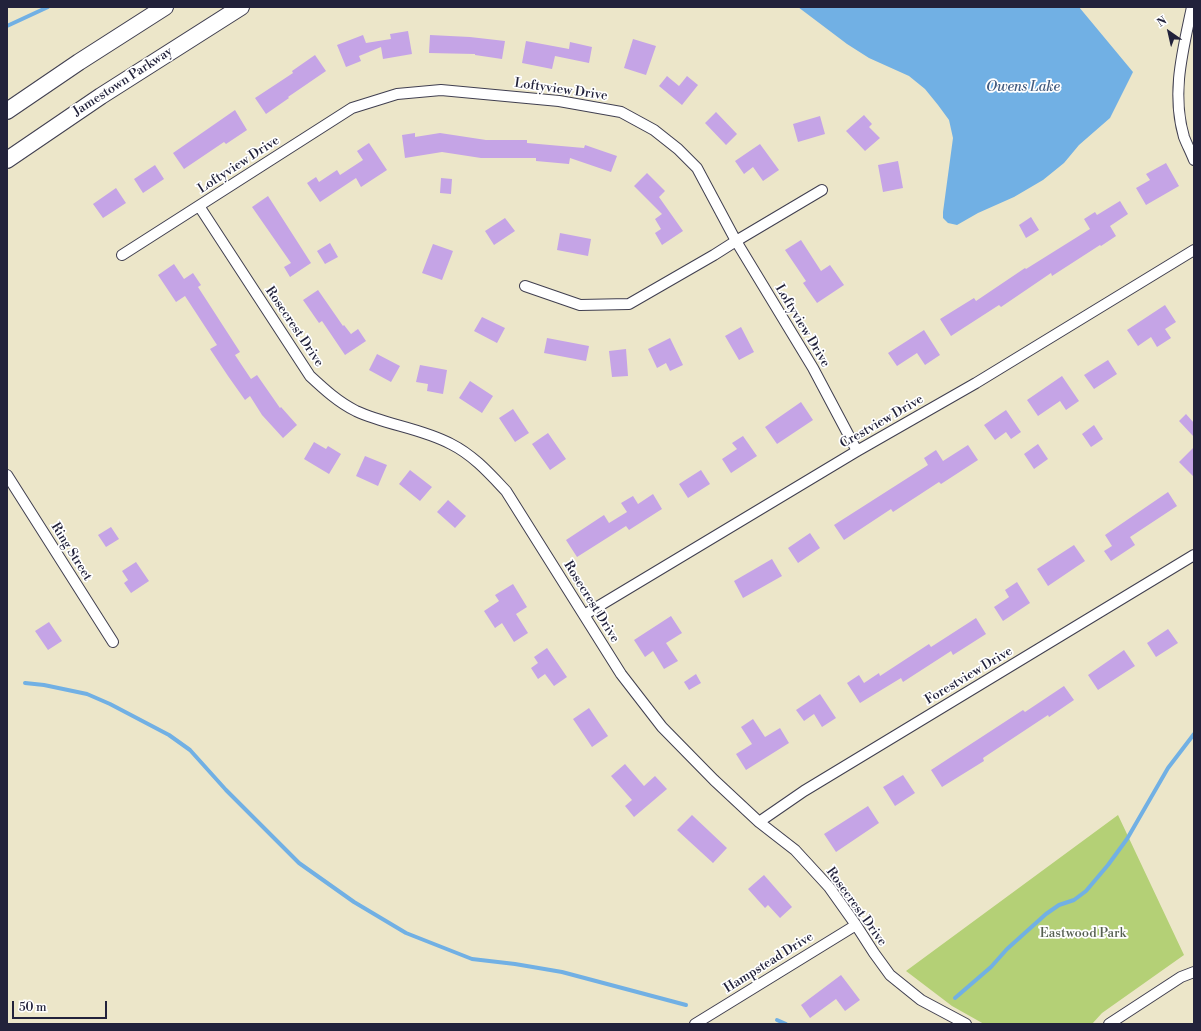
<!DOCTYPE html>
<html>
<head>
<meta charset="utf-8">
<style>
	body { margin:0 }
	#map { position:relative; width:1201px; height:1031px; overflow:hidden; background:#ece6c9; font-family:"Libre Bodoni",serif }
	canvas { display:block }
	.frame { position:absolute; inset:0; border:8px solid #22223b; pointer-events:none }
	.north { position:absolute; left:1149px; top:12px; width:40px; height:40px; -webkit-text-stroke:3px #fff; paint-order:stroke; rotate:326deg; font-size:11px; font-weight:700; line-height:16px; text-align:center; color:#22223b }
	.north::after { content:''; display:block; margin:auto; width:14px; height:18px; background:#22223b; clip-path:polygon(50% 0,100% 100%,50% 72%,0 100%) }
	.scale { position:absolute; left:12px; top:1001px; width:95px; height:18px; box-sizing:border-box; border:2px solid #22223b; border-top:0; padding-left:5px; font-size:12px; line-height:14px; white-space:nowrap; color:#22223b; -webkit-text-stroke:3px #fff; paint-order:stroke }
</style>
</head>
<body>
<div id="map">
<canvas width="1201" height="1031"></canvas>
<div class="frame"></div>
<div class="north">N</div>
<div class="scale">50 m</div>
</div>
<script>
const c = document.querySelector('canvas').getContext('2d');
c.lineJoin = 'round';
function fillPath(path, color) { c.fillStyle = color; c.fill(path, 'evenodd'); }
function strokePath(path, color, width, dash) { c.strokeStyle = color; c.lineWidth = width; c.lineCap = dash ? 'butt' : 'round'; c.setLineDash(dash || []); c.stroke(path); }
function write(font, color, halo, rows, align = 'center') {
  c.font = font + ' "Libre Bodoni",serif'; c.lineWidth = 3.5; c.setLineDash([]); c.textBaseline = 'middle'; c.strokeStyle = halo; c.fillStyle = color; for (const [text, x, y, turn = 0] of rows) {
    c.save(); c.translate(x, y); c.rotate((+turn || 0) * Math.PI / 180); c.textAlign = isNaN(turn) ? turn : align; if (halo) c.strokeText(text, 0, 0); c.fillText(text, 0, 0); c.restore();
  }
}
const green = new Path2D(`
	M1118,815L1184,955L1102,1013L1092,1024H984L952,1006L906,971Z`);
const water = new Path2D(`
	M798,7H1079L1133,72L1110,118L1079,145L1064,163L1043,180L1014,197L978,213L957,225L948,223L943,218V212L953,138L949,120L938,105L925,89L909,76L869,58L847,44Z`);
const stream = new Path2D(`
	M7,26L48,7
	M25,683L44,685L87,694L110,704L169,735L190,750L226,790L299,863L354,902L406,933L472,959L515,964L562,972L686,1005
	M955,998L991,967L1007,949L1046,914L1059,905L1074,900L1086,891L1108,865L1127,839L1168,768L1194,734
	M777,1020L786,1024`);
const building = new Path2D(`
	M408,31L412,54L383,59L381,47L359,56L361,61L346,67L337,45L363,35L366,43L391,39L390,34Z
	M430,35L470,37L505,41L502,59L475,55V54L429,53Z
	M633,39L656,46L646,75L624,68Z
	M526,41L569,49L570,42L592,47L589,63L555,56L552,69L522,63Z
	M315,55L326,71L288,97L289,98L266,114L255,98L293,73L292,71Z
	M667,76L679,86L687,76L698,85L682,105L659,86Z
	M235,110L247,130L226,144L224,142L184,169L173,153Z
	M716,112L737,134L726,145L705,123Z
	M864,115L872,124L869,127L880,138L865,151L846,131Z
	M820,116L825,134L798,142L793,124Z
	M415,133V137L440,133L486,140H527V143L584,148L585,145L617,156L611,172L570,158L569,164L536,161V158H481L442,152L405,158L402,135Z
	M369,143L387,170L361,187L356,178L320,202L307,183L316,177L319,182L337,170L340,175L363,160L357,151Z
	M760,144L779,170L763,181L753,167L744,174L735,161Z
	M898,161L903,188L883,192L878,165Z
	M1166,163L1179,186L1146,205L1136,188L1150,180L1146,174Z
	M155,165L164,179L143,193L134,179Z
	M647,173L665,191L659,197L683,231L662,245L655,233L661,229L655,219L662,214L634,186Z
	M441,178L452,179L451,194L440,193Z
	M116,188L126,203L103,218L93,204Z
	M268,196L311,263L290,277L284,267L291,263L252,207Z
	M1120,201L1128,214L1110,226L1116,236L1101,246L1100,245L1052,276L1051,273L1001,307L999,305L951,336L940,319L974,298L976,301L1025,268L1026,269L1090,229L1084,219L1095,212L1097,215Z
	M1031,217L1039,230L1026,238L1019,225Z
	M505,218L515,231L494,245L485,231Z
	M560,233L591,239L588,256L557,250Z
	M801,240L821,271L830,265L844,285L817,303L803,283L806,281L785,250Z
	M330,243L338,257L325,264L317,251Z
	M433,244L453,251L442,280L422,273Z
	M174,264L184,279L193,273L201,285L198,287L240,352L235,355L251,379L257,375L280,408L281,407L297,425L283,438L262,415L250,396L245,400L228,376L210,349L217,345L185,296L176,302L158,275Z
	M318,290L343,326L344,325L351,334L358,329L366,341L345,355L322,321L319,323L303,300Z
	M1165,305L1176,322L1165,329L1171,338L1157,347L1151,337L1138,346L1127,330Z
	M482,317L505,328L497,343L474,331Z
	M741,327L754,352L739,360L725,336Z
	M924,330L940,355L925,365L917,353L897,366L888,353Z
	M547,338L589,346L586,361L544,353Z
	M670,338L683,365L670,371L666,363L657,368L648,349Z
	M626,349L628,376L612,377L609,351Z
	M377,354L400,366L391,382L369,370Z
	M1108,360L1117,374L1094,389L1084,375Z
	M420,365L447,370L443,394L427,391L428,384L416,382Z
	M1062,376L1079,401L1066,410L1060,401L1038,416L1027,400Z
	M470,381L493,396L482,413L459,398Z
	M801,402L813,420L777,444L765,427Z
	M513,409L529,433L515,442L499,418Z
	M1006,410L1021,432L1011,439L1006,432L995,440L984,425Z
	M1186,414L1194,423V437L1179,421Z
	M1094,425L1103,439L1091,447L1082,434Z
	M548,433L566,459L550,470L532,444Z
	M743,436L757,456L731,473L722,459L737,449L732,443Z
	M314,442L326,449L328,446L341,454L329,474L304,459Z
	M1038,444L1048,459L1034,469L1024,454Z
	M968,445L978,460L941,484L939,482L893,512L891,509L844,540L834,525L928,465L924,458L936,450L943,461Z
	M1194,447V477L1179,462Z
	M365,456L387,465L378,486L356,476Z
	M410,470L432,487L420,501L399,484Z
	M701,470L710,484L688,498L679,484Z
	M1168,492L1177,506L1130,537L1135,545L1111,561L1104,551L1112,546L1105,535Z
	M653,494L662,509L629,530L626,526L577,557L566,540L604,515L609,523L627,512L621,503L633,496L638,504Z
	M448,500L466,516L455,528L437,512Z
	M111,527L119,539L106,547L98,535Z
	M810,533L820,548L798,563L788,548Z
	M1074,545L1085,561L1048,586L1037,569Z
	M772,559L782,576L743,598L734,581Z
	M136,562L149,581L131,593L124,583L128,580L122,571Z
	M1017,582L1030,603L1003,621L994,607L1009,597L1005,590Z
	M513,584L527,607L516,614L528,633L514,642L502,623L495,628L484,611L499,601L495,595Z
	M671,616L682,633L666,643L678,661L664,669L653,651L645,657L634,640Z
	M976,618L986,634L953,655L951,651L903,682L901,678L860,703L847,683L859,675L864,683L879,673L880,676L929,644L931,647Z
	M49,622L62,641L48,650L35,631Z
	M1168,629L1178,643L1156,657L1147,643Z
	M547,648L567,677L554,686L545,674L538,679L531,668L538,663L534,657Z
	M1124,650L1135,666L1098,690L1088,675Z
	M696,674L701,683L689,690L684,682Z
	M1064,686L1074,700L1049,717L1048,715L983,758L984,761L942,787L931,770L1023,710L1025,712Z
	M820,694L836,718L822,727L814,714L804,721L796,710Z
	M589,708L608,736L592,747L573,719Z
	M753,719L765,737L780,728L789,743L746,770L736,754L752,744L741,727Z
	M625,764L644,786L655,776L667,789L634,817L625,806L632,800L611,776Z
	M903,775L915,793L895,806L883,787Z
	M868,806L879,823L836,852L824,834Z
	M692,815L727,848L713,863L677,830Z
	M764,875L792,907L780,918L768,905L765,908L748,889Z
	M841,975L860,1000L845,1011L836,999L810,1018L801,1005Z`);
const street = new Path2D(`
	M1192,7C1183,50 1171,93 1184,137C1187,145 1191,152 1194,160
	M199,206L310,376C324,389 338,402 356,411C386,425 421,428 451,444C473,455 489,473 506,491L621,674L662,727L714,780L759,822L795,850L829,887L856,925L874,953L890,975L921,1000L966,1024
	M122,255L352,108L397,94L441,90L559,101L621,112L654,130L678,149L697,168L736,241L813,368L857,451
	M525,286L580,305L629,304L714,255L736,241L822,190
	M7,475L113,642
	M584,615L857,451L976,383L1194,250
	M759,822L804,791L1194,555
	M695,1024L856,925
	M1109,1024L1181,977L1194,972`);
const primary = new Path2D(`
	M7,111L79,62L165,7
	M7,160L101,96L241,7`);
const streetNames = [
	["Jamestown Parkway",123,82,-33],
	["Loftyview Drive",561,90,8],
	["Loftyview Drive",239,165,-33],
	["Loftyview Drive",802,326,59],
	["Rosecrest Drive",294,327,56],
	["Crestview Drive",882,422,-30],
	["Ring Street",71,552,58],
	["Rosecrest Drive",591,602,58],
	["Forestview Drive",969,676,-31],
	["Rosecrest Drive",856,907,54],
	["Hampstead Drive",769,963,-32]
];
const parkNames = [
	["Eastwood Park",1083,934]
];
const waterNames = [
	["Owens Lake",1023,88]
];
fillPath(green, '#b4d076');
fillPath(water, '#71b0e4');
strokePath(stream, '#71b0e4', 4);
fillPath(building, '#c5a4e6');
strokePath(street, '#403f50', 12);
strokePath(primary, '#403f50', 18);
strokePath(street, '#fff', 10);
strokePath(primary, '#fff', 16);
write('13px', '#22223b', '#fff', streetNames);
write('13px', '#555f50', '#fff', parkNames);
write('italic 14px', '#425b7f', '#fff', waterNames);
</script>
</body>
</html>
